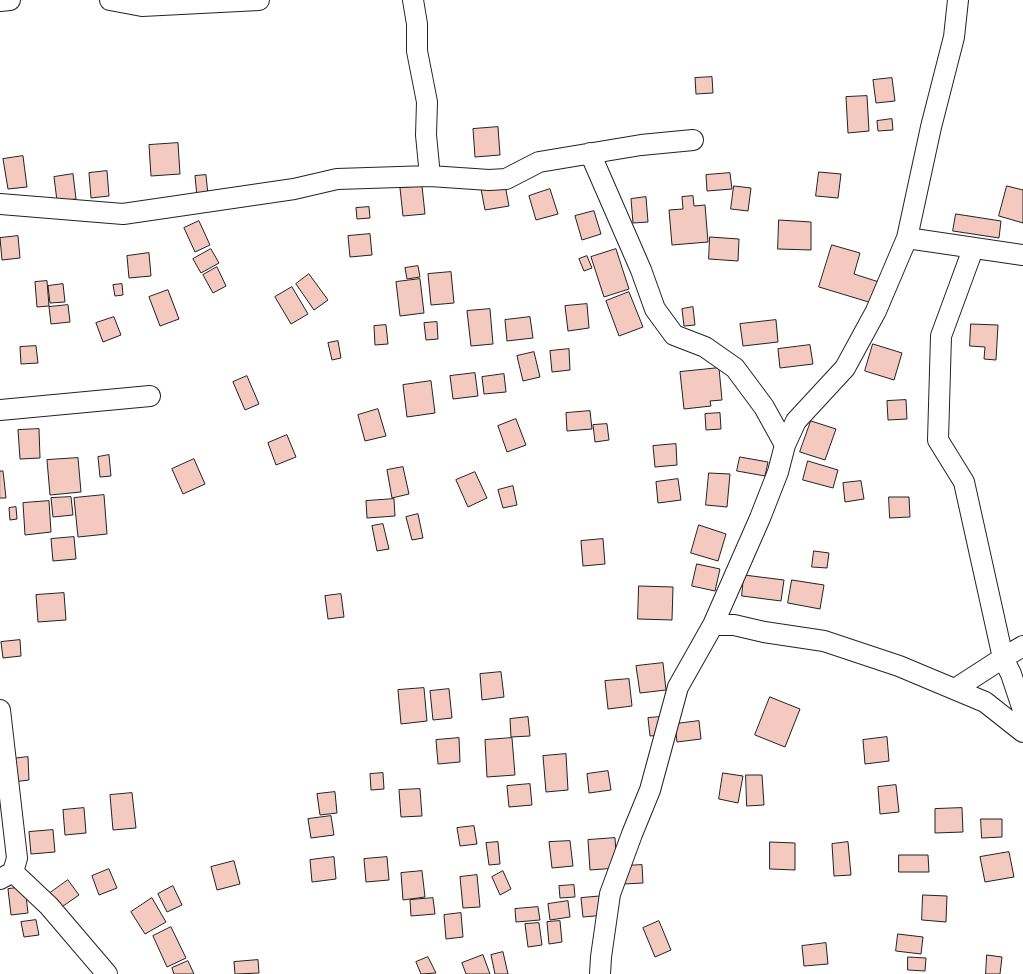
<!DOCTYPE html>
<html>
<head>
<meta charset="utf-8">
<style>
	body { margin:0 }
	canvas { display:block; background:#fff }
</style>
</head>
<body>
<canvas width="1023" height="974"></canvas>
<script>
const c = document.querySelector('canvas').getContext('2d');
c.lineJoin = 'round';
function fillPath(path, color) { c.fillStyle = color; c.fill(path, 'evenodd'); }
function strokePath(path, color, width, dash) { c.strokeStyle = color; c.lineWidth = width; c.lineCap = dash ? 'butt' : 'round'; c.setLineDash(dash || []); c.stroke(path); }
const building = new Path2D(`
	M712,77L713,93L696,94L695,78Z
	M892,78L895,101L876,103L873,80Z
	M867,96L869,131L848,133L846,97Z
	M892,119L893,130L878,131L877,121Z
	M498,127L500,155L475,157L473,129Z
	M178,143L180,174L151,176L149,145Z
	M23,156L27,187L8,189L3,159Z
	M107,171L109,196L91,198L89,173Z
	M819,172L841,174L838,198L816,196Z
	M730,173L732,189L707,191L706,175Z
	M73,174L76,199L57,201L54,177Z
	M206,175L208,195L197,196L195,176Z
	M505,185L509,206L485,210L481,189Z
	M422,186L425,214L403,216L400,188Z
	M734,186L751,188L748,211L731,209Z
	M1007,186L1023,190V223L999,216Z
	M550,189L558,214L536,220L529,196Z
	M693,196L694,206L705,205L708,242L672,245L669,210L683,209L682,197Z
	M646,197L648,222L633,223L631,199Z
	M369,207L370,218L357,219L356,208Z
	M594,211L601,234L582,240L575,216Z
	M956,214L1001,221L999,238L953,231Z
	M779,220L811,222V250L778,249Z
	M199,221L210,245L195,252L184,228Z
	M370,234L372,255L350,257L348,236Z
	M18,236L20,258L2,260L0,238Z
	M710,237L739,239L738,261L709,259Z
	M832,245L860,253L854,274L879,282L872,303L819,287Z
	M211,249L219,263L201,273L193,259Z
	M616,249L629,289L604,297L591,257Z
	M149,253L151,276L129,278L127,256Z
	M587,256L592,268L584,271L579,259Z
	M418,266L420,277L407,279L405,268Z
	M217,267L226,286L213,293L203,275Z
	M451,272L454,303L431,305L428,274Z
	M309,274L328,300L314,310L296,284Z
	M420,279L424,313L400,316L396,282Z
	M47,281L49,306L37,307L35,282Z
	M63,284L65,302L50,303L48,286Z
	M122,284L123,295L115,296L113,285Z
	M292,287L308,314L291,324L275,297Z
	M168,290L179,319L160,326L149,297Z
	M629,292L643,327L619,336L606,301Z
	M587,304L589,328L568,331L565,306Z
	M68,305L70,322L51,324L49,307Z
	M693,307L695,325L684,326L682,309Z
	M490,309L493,344L471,346L467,311Z
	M114,317L121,335L103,342L96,323Z
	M530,317L533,338L507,341L505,320Z
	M776,320L778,342L743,346L740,324Z
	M437,322L438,339L426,340L424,323Z
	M971,324L998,325L996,360L984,359L985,347L970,346Z
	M386,325L388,344L375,345L374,326Z
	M338,341L341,358L332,360L328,343Z
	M873,344L902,353L894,380L865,371Z
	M810,345L813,364L780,368L778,349Z
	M36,346L38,363L21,364L20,347Z
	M569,349L570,370L552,372L550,351Z
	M534,352L540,377L523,381L517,356Z
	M719,368L722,400L710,401L711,406L684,409L680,372Z
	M475,373L478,396L453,399L450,376Z
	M504,374L506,392L484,394L482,377Z
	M247,376L259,404L245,410L233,382Z
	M431,381L435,413L407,417L403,385Z
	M906,400L907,419L888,420L887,401Z
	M378,409L386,436L365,441L358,415Z
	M590,411L592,429L567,431L566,413Z
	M720,413L721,429L706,430L705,414Z
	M516,419L526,445L507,452L498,426Z
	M811,421L836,429L825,460L800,452Z
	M607,424L609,440L595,442L593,425Z
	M39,429L40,458L20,459L18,430Z
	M287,435L296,457L276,465L268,443Z
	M676,444L677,465L655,467L653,446Z
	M109,455L111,476L100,477L98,457Z
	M740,457L768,462L765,476L737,471Z
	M78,458L81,492L50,495L47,460Z
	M194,459L205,484L183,494L172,469Z
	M808,461L838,470L833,488L803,480Z
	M403,467L409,494L392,498L387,470Z
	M0,471H3L6,498H0Z
	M475,472L487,498L468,507L456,480Z
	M709,473L730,474L727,507L706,505Z
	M678,479L681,500L658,503L656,482Z
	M861,481L864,499L845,502L843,483Z
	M513,486L517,505L503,508L498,490Z
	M104,495L107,534L78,537L74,498Z
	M71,497L73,515L53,517L51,498Z
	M889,497H909L910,517L890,518Z
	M394,499L395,516L367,518L366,501Z
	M49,501L51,532L25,535L23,503Z
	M16,507L17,519L10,520L9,508Z
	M418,514L423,538L412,540L406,517Z
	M383,524L389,549L377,551L372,526Z
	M699,525L726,534L718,561L691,553Z
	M74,537L76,559L53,561L51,539Z
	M603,539L605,564L583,566L581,541Z
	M814,551L829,553L827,568L812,567Z
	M697,564L720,569L715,591L692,586Z
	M744,575L784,580L781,601L742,596Z
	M792,580L824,585L820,609L788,603Z
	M639,586L673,587L672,620L638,619Z
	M64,593L66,620L38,622L36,595Z
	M341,594L344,617L328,619L325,596Z
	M20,640L21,656L3,658L1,642Z
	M663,663L666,690L640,693L636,666Z
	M501,672L504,697L482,700L480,674Z
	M629,679L632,706L608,709L605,681Z
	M424,688L427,721L401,724L398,690Z
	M449,689L452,718L433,720L430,691Z
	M770,697L800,709L785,747L755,735Z
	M528,717L530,736L511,737L510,719Z
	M660,717L661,735L650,736L648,718Z
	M699,721L701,739L677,742L675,724Z
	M887,737L889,761L865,764L863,740Z
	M459,738L460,762L438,764L436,740Z
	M512,738L515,775L487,777L485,740Z
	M566,754L568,790L546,792L543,756Z
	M28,757L29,780L13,782L11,759Z
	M608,771L611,790L589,793L587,774Z
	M383,773L384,789L371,790L370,774Z
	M723,773L743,776L738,803L719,799Z
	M746,775H762L764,805L747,806Z
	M530,784L532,805L509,807L507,786Z
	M896,785L899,812L880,814L878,787Z
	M420,789L422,816L401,817L399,790Z
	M335,792L337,813L320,815L317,794Z
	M132,793L136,828L113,830L110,795Z
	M84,808L86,833L65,835L63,810Z
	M962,808L963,832L935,833V809Z
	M331,816L334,835L311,838L308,819Z
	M981,819H1002V837L982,838Z
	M474,826L477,844L460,846L457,828Z
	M53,830L55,852L31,854L29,832Z
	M615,838L617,868L590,870L588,840Z
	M570,841L573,866L552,868L549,842Z
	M498,842L500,864L489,865L486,843Z
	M770,842L795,843V870L770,869Z
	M848,842L851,875L834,876L832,844Z
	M1009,852L1014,877L985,882L980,857Z
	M899,855H928L929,872H899Z
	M334,857L336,879L312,882L310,860Z
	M387,857L389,880L366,882L364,859Z
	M234,861L240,884L217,890L211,867Z
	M642,865L643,883L624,884L623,866Z
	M109,869L117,888L99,895L92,876Z
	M422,871L425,897L403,900L401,873Z
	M503,871L511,889L500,895L492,877Z
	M477,875L480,907L463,908L460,877Z
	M68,880L79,895L56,911L46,896Z
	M574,885L575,897L560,898L559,886Z
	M173,886L182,905L167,912L158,894Z
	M25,887L28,913L11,915L8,889Z
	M923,895L947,896L946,922L922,920Z
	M604,896L606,915L583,917L581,898Z
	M152,898L166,922L145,934L131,912Z
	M433,898L435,914L411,916L410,900Z
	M568,901L570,917L550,920L548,904Z
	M538,907L540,920L516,922L515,909Z
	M461,913L463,937L446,939L444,915Z
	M36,920L39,935L24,937L21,922Z
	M560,921L562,942L549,944L547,922Z
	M659,921L671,950L655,957L643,928Z
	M539,923L542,945L528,947L525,924Z
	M171,927L186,958L167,967L153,936Z
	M898,934L923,937L921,954L896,951Z
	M826,943L828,964L804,966L802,946Z
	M503,952L508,974H495L491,955Z
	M483,955L490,974H466L462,963Z
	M987,955L1002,957L1000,974H986Z
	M428,957L436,973L421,974L416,962Z
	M908,957L926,958L925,971L908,970Z
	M258,960L259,973L235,974L234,962Z
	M188,961L194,974H174L172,968Z`);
const minor = new Path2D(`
	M110,0L142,6L259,0
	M413,0L417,24V51L427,102L426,135L430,176
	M0,1L10,0
	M590,153L641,270L655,309L674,335L705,347L735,368L764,407L785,445
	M0,204L123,214L294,189L337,179L430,176L489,180L506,179L539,162L641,145L693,140
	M907,238L1023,255
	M973,249L941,336L938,440L964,482L1003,658L1023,646
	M0,410L150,396
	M713,625H734L764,632L824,641L899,666L985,702L1023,732
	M955,689L1003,658L1011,674L1023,710
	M0,710L17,858L13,872L0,879
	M13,872L49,906L107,974
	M600,974L601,957L610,894L632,834L650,790L678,687L713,625L760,518L778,472L785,445L796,421L845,368L876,311L907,238L931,127L954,37L958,0`);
fillPath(building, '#f3c9c0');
strokePath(building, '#222', 1);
strokePath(minor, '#222', 22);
strokePath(minor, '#fff', 20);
</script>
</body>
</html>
